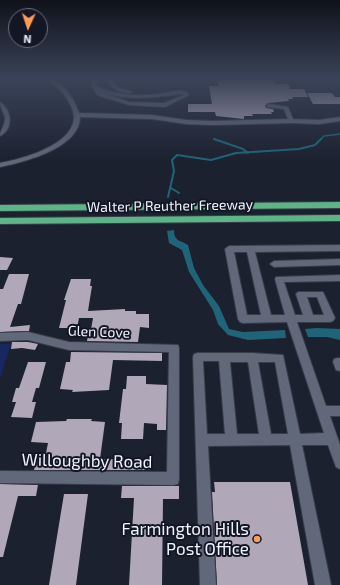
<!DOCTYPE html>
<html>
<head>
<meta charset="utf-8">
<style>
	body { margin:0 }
	#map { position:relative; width:340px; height:585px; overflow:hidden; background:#1c212f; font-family:"Exo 2",sans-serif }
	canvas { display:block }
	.north { position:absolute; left:8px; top:8px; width:40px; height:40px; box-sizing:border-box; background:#131725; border:1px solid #6b6f7c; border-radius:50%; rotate:183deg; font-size:11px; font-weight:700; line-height:16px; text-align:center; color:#f0f4fe }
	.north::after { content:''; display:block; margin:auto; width:14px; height:18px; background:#fd9d55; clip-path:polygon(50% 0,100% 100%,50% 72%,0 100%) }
</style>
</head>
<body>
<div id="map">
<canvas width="340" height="585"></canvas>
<div class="north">N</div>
</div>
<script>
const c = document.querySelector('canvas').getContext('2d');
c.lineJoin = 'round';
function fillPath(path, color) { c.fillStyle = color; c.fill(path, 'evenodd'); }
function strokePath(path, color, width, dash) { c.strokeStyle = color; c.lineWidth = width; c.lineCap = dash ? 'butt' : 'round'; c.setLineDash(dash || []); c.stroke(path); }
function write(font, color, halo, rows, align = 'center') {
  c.font = font + ' "Exo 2",sans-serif'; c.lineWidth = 4; c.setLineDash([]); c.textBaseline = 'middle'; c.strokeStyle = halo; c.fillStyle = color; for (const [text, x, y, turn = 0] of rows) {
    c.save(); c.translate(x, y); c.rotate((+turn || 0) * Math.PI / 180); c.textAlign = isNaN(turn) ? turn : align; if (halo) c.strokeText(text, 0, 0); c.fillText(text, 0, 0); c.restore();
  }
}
const green = new Path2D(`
	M0,344H11L0,378Z`);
const water = new Path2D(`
	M174,230C174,242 181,240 188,245L194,268L203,285L219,306L229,329L243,332L285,330L286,338L248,340L228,335L218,324L213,310L189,272L182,250L169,243L167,231Z
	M317,328L340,329V340L327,337H308L305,329Z`);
const streamFar1 = new Path2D(`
	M214,139L217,140
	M320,140L324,136L340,134`);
const stream = new Path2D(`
	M214,139L243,149L248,153
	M171,188L179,193
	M168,197L174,171L172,160L177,155L211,160L236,153L299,149L315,145L321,139`);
const building = new Path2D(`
	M217,80H274L276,84H288L290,89H304L308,97H292L293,99H288L289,101L268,103L265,106L267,108L273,109L274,112H271L272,114H252L253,116H244V119L216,116L215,112H188V104H212L209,86H219Z
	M307,93H332L335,97H340V104H313Z
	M0,257L13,258L7,270H0Z
	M9,274H29L21,304H18L10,327L30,325L29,331L0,332V289H3Z
	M71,279H91L90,286H92L88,311L125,309V311H136V314H149V328L140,327L138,342L87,341L88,335H90L93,318H79L77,328H59L66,300H64Z
	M12,342H28L38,344L35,350L22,348L11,349Z
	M71,352L162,353V361L113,360L109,390L72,392L73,390L60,389L66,362H70Z
	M28,362H46L39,388H36L32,402H36L32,418L11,417L16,402H12L16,388H19Z
	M127,376H146V384L167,385L166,430H157V424L144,423L143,439H121L122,423H119L123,389H126Z
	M67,419H92L91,421L105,422L100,459L151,460V470H34L37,458H45L48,443L31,442L36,422L66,421Z
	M214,482H290L308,585H217L212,492H215Z
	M0,484L38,485L36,496H18L3,557H0Z
	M122,486H179V499H163L162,585H129L134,498H121Z
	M64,494H88L76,585H49Z`);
const minor = new Path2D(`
	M47,80C64,80 74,99 79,113L152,115L186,120L213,121L288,119L284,109L267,107L266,106L269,104L288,107L293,119L319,120L340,117V121L319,124L291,123L213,125L186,124L152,119L80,117C80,148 24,162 0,167V163C24,159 88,141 71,106C64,92 59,88 47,80Z
	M92,80H96V86C117,96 138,96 160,94C167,93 175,90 182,91C185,91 187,92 189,95L165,107L129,105L97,95L92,87ZM100,92C126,101 153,98 180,94L184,95L164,103L129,102Z
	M109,80H113C116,90 125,88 132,92L130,93C121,92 111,91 109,80Z
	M0,102C12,110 14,129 0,136C0,130 5,126 5,119C5,113 0,109 0,102Z
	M340,245V251L255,252L271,315H285L275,279L276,277L340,275V281L284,282L295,315H303L296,294L298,292H323L335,318L333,321L330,322H297L326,406H340V416H330L340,445V469L336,467L328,445H302L331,585H315L290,445L208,446L216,585H200L193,357L194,354L198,353H252L283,355L300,434L324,433L287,322L243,323L240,322L238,319L225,249L229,246ZM234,252H247L261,315H247ZM307,297H317L324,315H313ZM203,361H219L225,434H207ZM230,362H248L259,434H237ZM258,362H275L288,434H271Z
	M340,259V265L274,267L270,264L274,261Z
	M28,332L69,342L178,345L179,348V479L178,484L173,485L0,483V471L167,472L169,352L69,350L28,340L0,341V333Z
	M338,358H340V371L336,370L333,362L334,359Z`);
const highway = new Path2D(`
	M340,202V208L0,211V205Z
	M340,215V221L0,224V218Z`);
const markers = [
	[257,539,4,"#fd9d55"]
];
const streetNames = [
	["Walter P Reuther Freeway",170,206,-1],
	["Glen Cove",99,332,2]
];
const nearStreetnames = [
	["Willoughby Road",87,461,1]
];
const nearPoinames = [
	["Farmington Hills",249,529],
	["Post Office",249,549]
];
fillPath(green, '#192760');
fillPath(water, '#1f6479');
strokePath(streamFar1, '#1f6479', 1.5);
strokePath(stream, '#1f6479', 2);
fillPath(building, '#b0a7b9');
strokePath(minor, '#393d4a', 2);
strokePath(highway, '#393d4a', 2);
fillPath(minor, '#616879');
fillPath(highway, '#5db587');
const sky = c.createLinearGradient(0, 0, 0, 162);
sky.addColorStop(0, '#0f121a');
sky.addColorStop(0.49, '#3a4358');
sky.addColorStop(1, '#3a435800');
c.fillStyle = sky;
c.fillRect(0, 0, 340, 162);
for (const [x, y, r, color] of markers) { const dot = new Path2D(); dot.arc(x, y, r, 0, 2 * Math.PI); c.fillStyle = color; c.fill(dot); strokePath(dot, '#131725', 1.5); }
write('14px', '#f0f4fe', '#131725', streetNames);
write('17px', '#f0f4fe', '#131725', nearStreetnames);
write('17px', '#f0f4fe', '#131725', nearPoinames, 'right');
</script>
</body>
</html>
